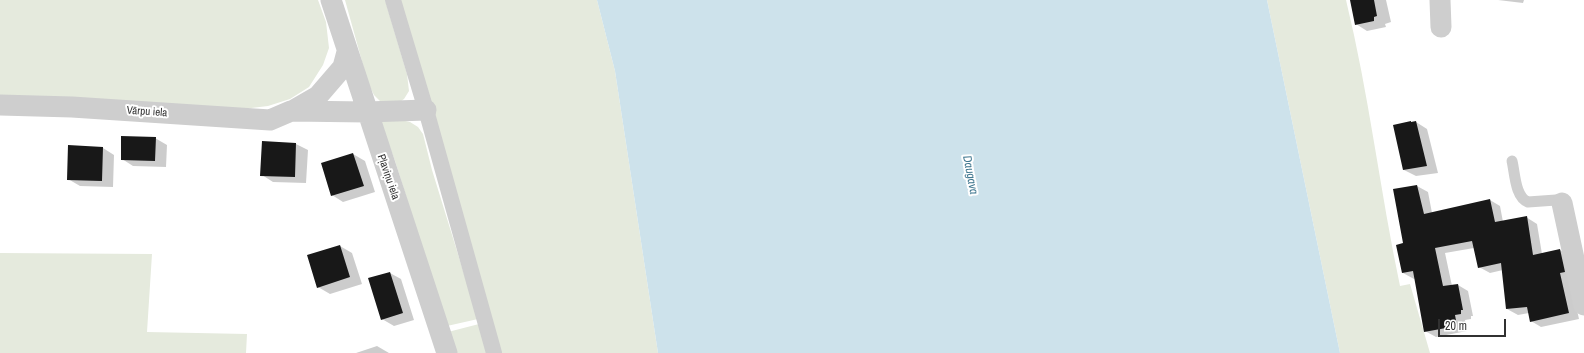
<!DOCTYPE html>
<html>
<head>
<meta charset="utf-8">
<style>
	body { margin:0 }
	#map { position:relative; width:1584px; height:353px; overflow:hidden; background:#fff; font-family:"Archivo Narrow",sans-serif }
	canvas { display:block }
	.scale { position:absolute; left:1438px; top:319px; width:68px; height:18px; box-sizing:border-box; border:2px solid #313131; border-top:0; padding-left:5px; font-size:12px; line-height:14px; white-space:nowrap; color:#313131; -webkit-text-stroke:3px #fff; paint-order:stroke }
</style>
</head>
<body>
<div id="map">
<canvas width="1584" height="353"></canvas>
<div class="scale">20 m</div>
</div>
<script>
const c = document.querySelector('canvas').getContext('2d');
c.lineJoin = 'round';
function fillPath(path, color) { c.fillStyle = color; c.fill(path, 'evenodd'); }
function strokePath(path, color, width, dash) { c.strokeStyle = color; c.lineWidth = width; c.lineCap = dash ? 'butt' : 'round'; c.setLineDash(dash || []); c.stroke(path); }
function write(font, color, halo, rows, align = 'center') {
  c.font = font + ' "Archivo Narrow",sans-serif'; c.lineWidth = 4; c.setLineDash([]); c.textBaseline = 'middle'; c.strokeStyle = halo; c.fillStyle = color; for (const [text, x, y, turn = 0] of rows) {
    c.save(); c.translate(x, y); c.rotate((+turn || 0) * Math.PI / 180); c.textAlign = isNaN(turn) ? turn : align; if (halo) c.strokeText(text, 0, 0); c.fillText(text, 0, 0); c.restore();
  }
}
const green = new Path2D(`
	M0,0H318L326,22L329,48L323,65L309,87L290,99L268,106L243,109L0,95Z
	M345,0H385L407,74L409,91L404,99L398,103L381,102L374,95L368,83Z
	M399,0H597L615,71L658,353H499Z
	M1267,0H1346C1369,94 1380,191 1400,286L1410,284L1430,353H1340Z
	M392,118L410,122L418,127L423,134L432,170L478,319L447,326L395,161L381,123L382,120Z
	M0,253L152,254L147,332L247,334L246,353H0Z
	M479,324L487,353H455L448,332Z`);
const water = new Path2D(`
	M597,0H1267L1340,353H658L615,71Z`);
const shadow = new Path2D(`
	M1351,0H1386L1391,22L1385,24L1386,27L1367,31L1356,24Z
	M1498,0H1524L1523,3Z
	M1416,122L1427,129L1438,173L1416,176L1404,170L1413,123Z
	M155,138L167,145L166,167L133,166L122,159Z
	M296,144L308,150L306,183L273,182L262,175Z
	M103,148L114,155L113,187L80,186L68,179Z
	M353,154L365,161L375,192L343,202L332,195Z
	M1417,186L1428,192L1432,213L1490,200L1500,206L1503,222L1526,217L1537,224L1542,254L1560,250L1570,257V278L1579,319L1541,327L1531,321L1529,313L1518,315L1507,309L1503,270L1490,273L1479,267L1474,248L1445,253L1452,286L1458,285L1468,291L1473,316H1471V319L1465,320L1467,331L1436,337L1425,331L1416,278L1414,279L1403,273L1397,245L1404,244Z
	M340,246L352,253L362,284L330,294L318,287Z
	M390,273L401,279L414,320L394,326L382,319Z
	M377,346L389,353H356Z`);
const building = new Path2D(`
	M1350,0H1374L1377,16L1374,17V21L1355,25Z
	M1411,121V122L1416,121L1427,166L1403,170L1393,125Z
	M121,136L156,137L155,161L121,160Z
	M262,141L296,143L295,177L260,176Z
	M68,145L103,147L102,181L67,180Z
	M353,153L364,186L331,196L321,163Z
	M1417,185L1424,214L1490,199L1495,222L1527,216L1533,255L1560,249L1565,272L1560,273L1569,313L1530,322L1527,307L1506,309L1501,263L1478,268L1472,241L1435,248L1443,286L1458,284L1463,310H1461V314L1455,315L1457,326L1424,332L1413,271L1402,273L1396,245L1403,243L1393,189Z
	M340,245L350,277L317,288L307,255Z
	M390,272L403,313L381,320L368,278Z`);
const service = new Path2D(`
	M1512,161C1515,173 1515,197 1528,202L1556,200L1562,203`);
const pedestrian = new Path2D(`
	M393,0L426,110L494,353`);
const minor = new Path2D(`
	M331,0L447,353
	M1440,0L1441,27
	M0,105L72,107L270,120L291,111L367,112L426,110
	M292,111L318,96L343,67L347,52
	M1562,203L1584,305`);
const streetNames = [
	["Vārpu iela",147,112,4],
	["Pļaviņu iela",388,177,71]
];
const waterNames = [
	["Daugava",970,175,79]
];
fillPath(green, '#e5eadd');
fillPath(water, '#cde2eb');
fillPath(shadow, '#0003');
fillPath(building, '#181818');
strokePath(service, '#cecece', 11);
strokePath(pedestrian, '#cecece', 16);
strokePath(minor, '#cecece', 21);
write('11px', '#313131', '#fff', streetNames);
write('italic 12px', '#417890', '#fff', waterNames);
</script>
</body>
</html>
